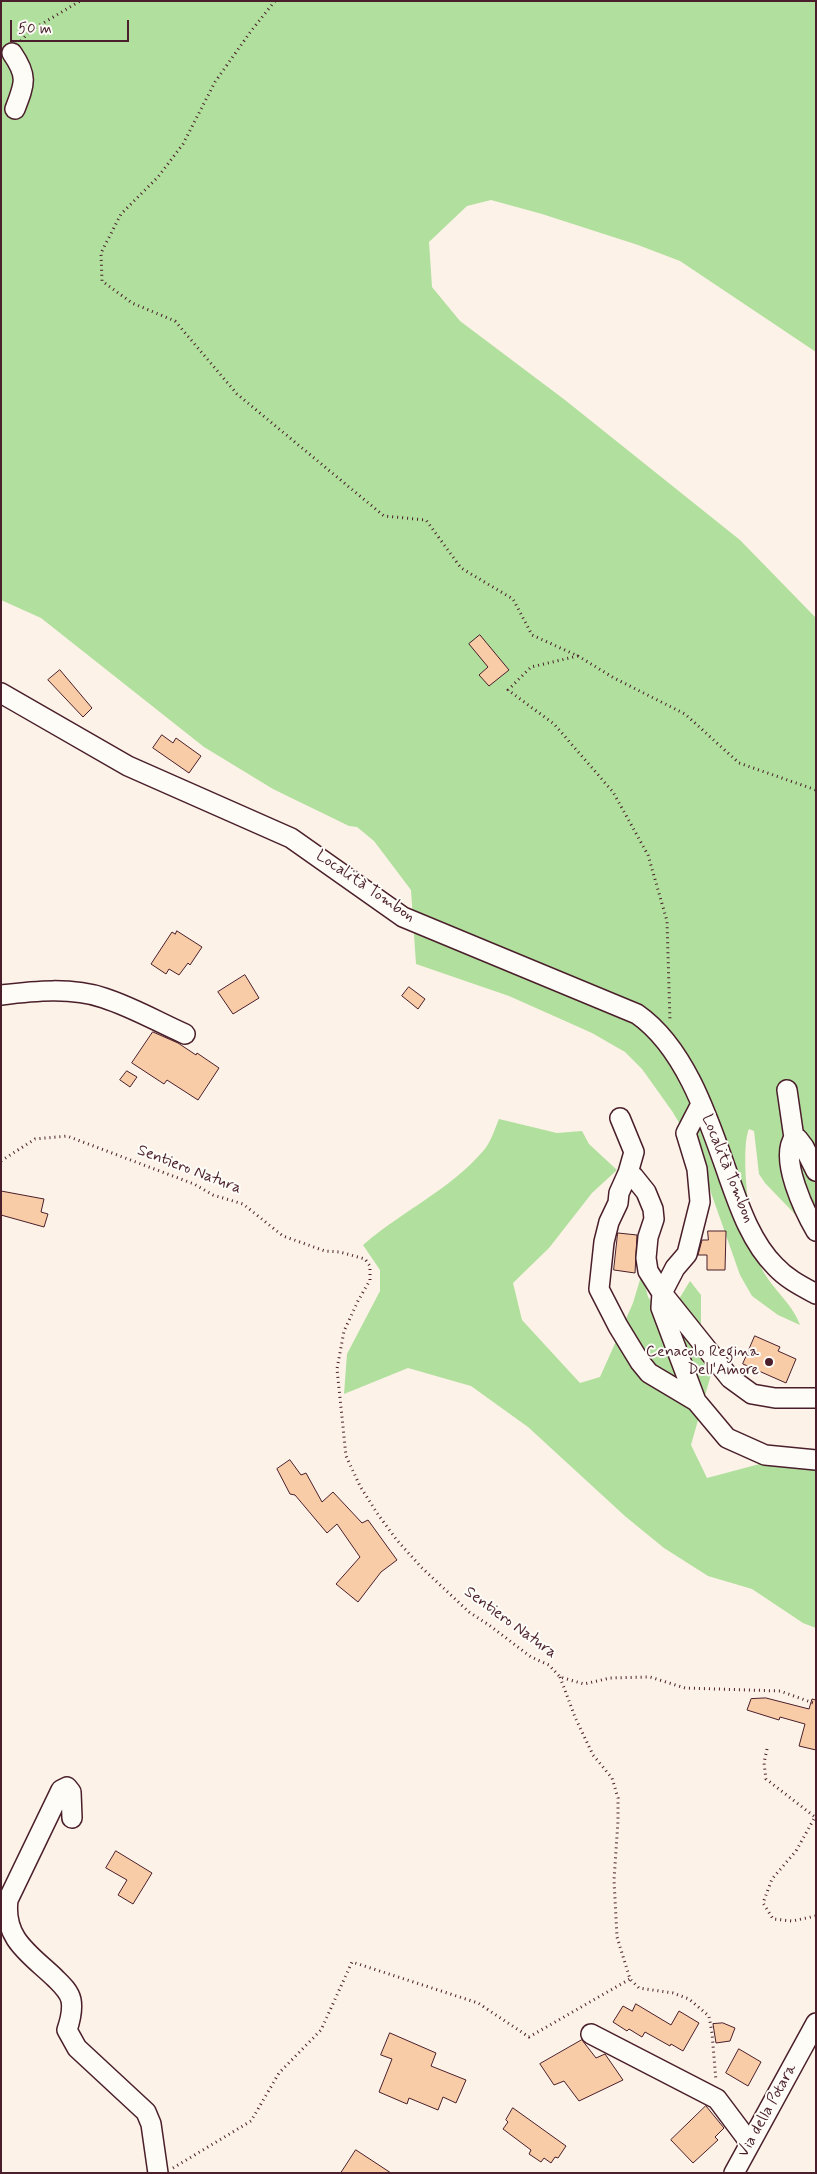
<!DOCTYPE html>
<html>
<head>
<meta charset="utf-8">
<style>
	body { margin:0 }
	#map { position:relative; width:817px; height:2174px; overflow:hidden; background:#fcf2e7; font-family:Mynerve,sans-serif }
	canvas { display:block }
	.frame { position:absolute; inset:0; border:2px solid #4a1f2b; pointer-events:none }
	.scale { position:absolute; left:10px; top:20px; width:119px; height:22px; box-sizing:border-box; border:2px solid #4a1f2b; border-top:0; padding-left:6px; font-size:15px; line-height:18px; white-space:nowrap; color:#4a1f2b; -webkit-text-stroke:4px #fdfcf7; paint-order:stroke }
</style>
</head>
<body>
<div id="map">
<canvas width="817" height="2174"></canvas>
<div class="frame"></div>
<div class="scale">50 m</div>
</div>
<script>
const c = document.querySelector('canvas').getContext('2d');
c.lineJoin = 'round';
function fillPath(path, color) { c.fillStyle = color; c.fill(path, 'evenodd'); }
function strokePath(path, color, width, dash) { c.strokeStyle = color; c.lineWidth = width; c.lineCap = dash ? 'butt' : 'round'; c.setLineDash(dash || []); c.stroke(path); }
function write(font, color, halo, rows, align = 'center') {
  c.font = font + ' Mynerve,sans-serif'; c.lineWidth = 4; c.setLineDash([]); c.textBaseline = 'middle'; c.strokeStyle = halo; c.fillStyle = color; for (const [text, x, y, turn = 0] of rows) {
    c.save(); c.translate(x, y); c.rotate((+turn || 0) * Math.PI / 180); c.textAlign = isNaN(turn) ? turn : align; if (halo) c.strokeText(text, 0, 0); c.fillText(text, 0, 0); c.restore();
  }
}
const green = new Path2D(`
	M1,1H816V352L680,261L638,245L542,214L491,200L467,206L429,242L432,287L460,321L565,400L740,540L816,618V1236L765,1183L759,1174L754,1131L749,1129C739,1151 751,1246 762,1269C772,1289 793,1304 800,1325L778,1315L752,1296L740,1275L697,1153L672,1111L642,1069L625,1052L592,1033L509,996L416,964L411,890L374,841L357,827L349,826L273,789L204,747L41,618L1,600Z
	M499,1119L557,1133L582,1131L589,1144L617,1170L592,1193L549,1248L513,1283L522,1320L580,1383L600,1377L633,1303L642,1273L648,1297L664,1318L675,1311L679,1299L690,1281L701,1295V1344L712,1371L691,1445L707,1478L816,1449V1628L803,1623L752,1589L708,1576L664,1548L626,1517L528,1427L471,1386L408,1368L344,1394L347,1354L380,1291V1270L363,1245C402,1211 450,1190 484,1150C491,1142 495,1128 499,1119Z`);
const building = new Path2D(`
	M480,635L509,670L489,686L479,675L488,667L469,644Z
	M60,670L92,708L83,717L48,680Z
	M162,735L173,743L176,738L201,756L189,773L153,748Z
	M177,931L202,947L190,965L188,963L179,975L169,969L166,974L151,964L172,932L175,934Z
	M245,975L259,998L233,1014L218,992Z
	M409,987L425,999L418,1009L402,996Z
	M153,1032L178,1043L196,1055L197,1053L219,1068L198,1100L167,1080L164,1084L132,1063Z
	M127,1071L137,1077L130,1087L120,1080Z
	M1,1191L44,1199L41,1212L48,1214L44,1227L1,1215Z
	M708,1231H726L725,1270H707V1255H698L702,1240H708Z
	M618,1233L637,1235L635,1273L614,1270Z
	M755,1336L780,1347L778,1351L796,1359L786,1383L743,1364Z
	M290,1460L301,1475L306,1473L322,1502L333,1492L362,1523L368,1520L397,1560L381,1572L358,1602L336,1584L360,1557L337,1524L327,1533L295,1495L290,1494L277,1469Z
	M766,1698L809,1709L812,1699L816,1700V1750L799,1746L805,1724L780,1717L779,1720L747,1710L751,1699Z
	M116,1851L152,1873L133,1904L118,1895L127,1880L106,1868Z
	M636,2004L671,2025L679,2011L699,2023L683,2051L671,2044L670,2046L645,2032L642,2037L629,2029L627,2031L613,2022L623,2006L632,2011Z
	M723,2023L735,2028L730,2041L716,2043L713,2024Z
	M390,2033L436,2053L431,2066L466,2080L456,2103L443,2097L438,2110L409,2098L407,2104L379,2092L392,2059L381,2055Z
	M582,2040L596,2058L605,2054L623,2080L579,2101L564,2081L554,2085L540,2064Z
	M739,2049L761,2062L748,2086L726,2073Z
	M706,2106L724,2128L715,2137L718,2140L693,2163L671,2140Z
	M513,2108L566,2146L558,2158L555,2157L551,2163L544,2158L541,2162L529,2154L531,2150L503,2129L508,2122L506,2120Z
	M356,2150L391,2173H341Z`);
const path = new Path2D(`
	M275,1L251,31L215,82L183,144L158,177L121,214L101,253L102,281L132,303L175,321L237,394L384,516L426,520L461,568L513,599L532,635L578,656L614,678L685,714L739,763L816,790
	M21,41L30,31L80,1
	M578,656L531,667L508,690L554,724L613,792L648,855L667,921L670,1021
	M1,1161L35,1139L67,1136L194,1184L213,1195L243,1204L283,1236L325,1251L340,1252L365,1259L370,1266V1280L358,1301L344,1331L337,1369L346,1456L360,1486L377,1513L396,1539L421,1567L469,1612L489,1625L531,1657L549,1665L560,1677L584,1684L610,1678L650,1677L685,1688L780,1691L816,1704
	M560,1677L575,1717L593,1755L612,1778L618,1798V1821L614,1880L617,1937L630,1979L639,1988L673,1993L689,1999L709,2016L712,2033L716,2081
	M767,1749L764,1763L766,1779L815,1817L796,1851L772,1879L763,1903L773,1919L792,1921L816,1916
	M173,2168L251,2121L279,2073L321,2030L352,1962L478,2003L529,2037L630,1979`);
const minor = new Path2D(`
	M12,53C28,76 25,83 15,109
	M1,693L128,766L291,838L403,917L637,1014C686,1048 709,1121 728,1175C739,1206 751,1242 775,1266C787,1279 801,1286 816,1294
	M1,995C34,991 72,987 104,998C132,1007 158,1022 185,1034
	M787,1090L794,1138
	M701,1104L686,1133L697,1169L700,1202L687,1254L675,1268L662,1293L661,1308L696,1401L727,1438L765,1455L816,1460
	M620,1118L634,1152L628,1173
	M816,1171L804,1147L798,1139L794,1138C779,1159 805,1212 816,1231
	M696,1401L649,1373L640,1362L618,1326L599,1289L604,1242L609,1222L618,1203L619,1193L628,1173L634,1177L646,1192L653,1209L654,1219L648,1237L646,1258L648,1271L662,1293L730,1378L752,1394L775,1398H816
	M72,1818L71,1792L67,1787L61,1790L8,1900C3,1939 30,1954 55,1978C61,1984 69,1991 71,2000C73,2010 70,2021 67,2030L77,2048L146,2112L151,2124L158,2173
	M591,2034L717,2099L750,2143
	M734,2173L816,2023`);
const markers = [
	[769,1362,5,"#4a1f2b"]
];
const streetNames = [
	["Località Tombon",365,887,34],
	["Località Tombon",727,1169,68],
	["Sentiero Natura",189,1170,21],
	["Sentiero Natura",510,1623,36],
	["Via della Potara",768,2111,-61]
];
const poiNames = [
	["Cenacolo Regina",759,1353],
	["Dell'Amore",759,1371]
];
fillPath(green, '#b1df9d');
fillPath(building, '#f9cca8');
strokePath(building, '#4a1f2b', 1);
strokePath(minor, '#4a1f2b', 22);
strokePath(path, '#4a1f2b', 3, [1, 4]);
strokePath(minor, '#fdfcf7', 19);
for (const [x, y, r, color] of markers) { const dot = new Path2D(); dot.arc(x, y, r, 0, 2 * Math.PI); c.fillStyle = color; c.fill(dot); strokePath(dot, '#fdfcf7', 2); }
write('16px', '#4a1f2b', '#fdfcf7', streetNames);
write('16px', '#4a1f2b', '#fdfcf7', poiNames, 'right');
</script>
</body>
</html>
